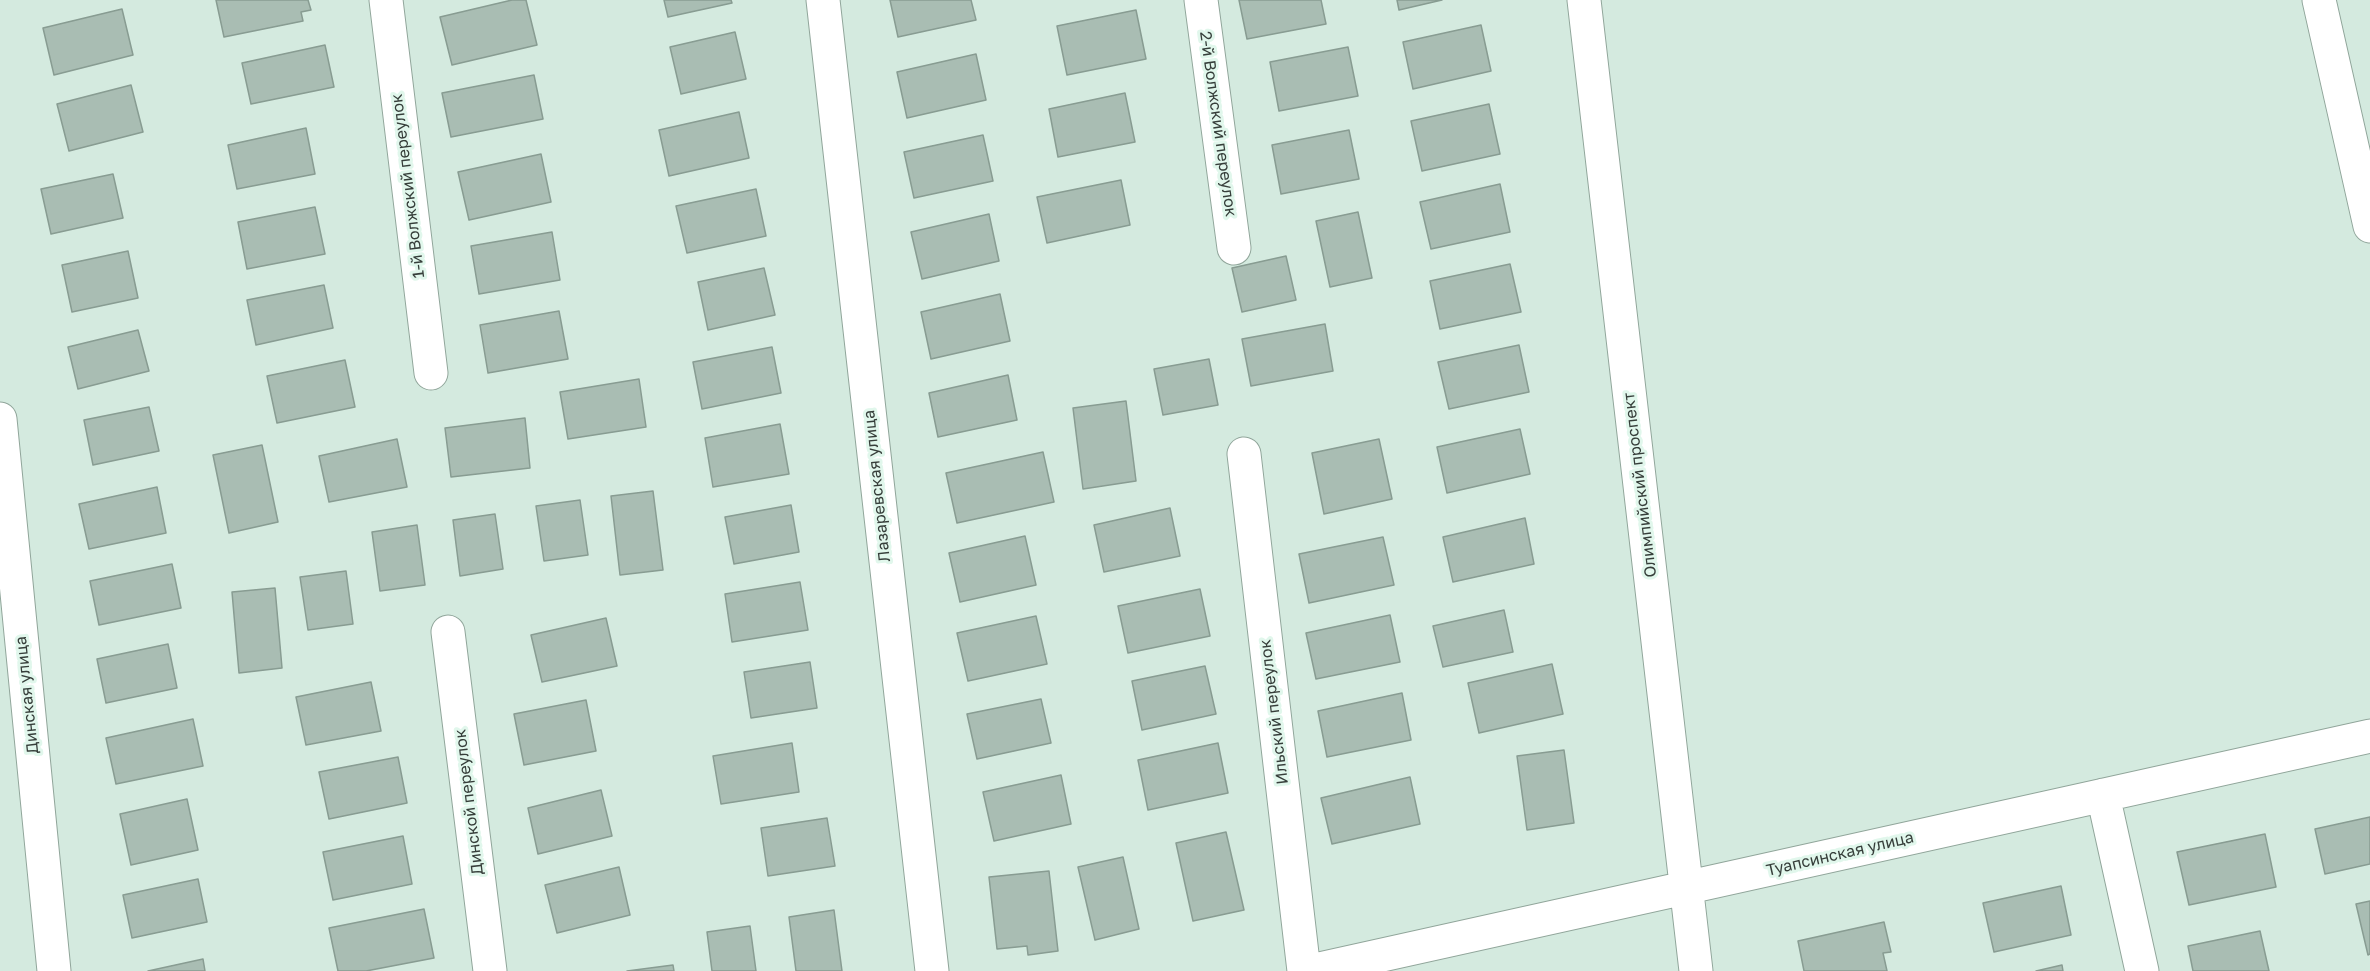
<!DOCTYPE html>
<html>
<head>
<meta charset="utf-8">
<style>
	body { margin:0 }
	canvas { display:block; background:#d4eadf }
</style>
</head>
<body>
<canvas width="2370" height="971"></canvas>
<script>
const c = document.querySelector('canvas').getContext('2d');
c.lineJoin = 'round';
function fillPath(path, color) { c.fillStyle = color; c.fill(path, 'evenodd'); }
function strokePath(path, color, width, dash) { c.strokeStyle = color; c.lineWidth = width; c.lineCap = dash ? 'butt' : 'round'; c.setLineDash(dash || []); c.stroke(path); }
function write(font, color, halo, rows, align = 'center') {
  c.font = font + ' "Golos Text",sans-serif'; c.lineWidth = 6; c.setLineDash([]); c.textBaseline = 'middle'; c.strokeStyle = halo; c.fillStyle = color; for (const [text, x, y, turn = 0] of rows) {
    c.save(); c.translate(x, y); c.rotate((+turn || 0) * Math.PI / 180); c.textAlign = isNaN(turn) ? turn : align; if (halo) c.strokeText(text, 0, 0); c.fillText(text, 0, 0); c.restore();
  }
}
const building = new Path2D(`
	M216,0H308L311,10L301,12L303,21L224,37Z
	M512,0H526L537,45L452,65L440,17Z
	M664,0H731L732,3L668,17Z
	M890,0H971L976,20L898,37Z
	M1239,0H1321L1326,24L1247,39Z
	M1397,0H1442L1399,10Z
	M122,9L133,55L54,75L43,28Z
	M1136,10L1146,59L1067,75L1057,26Z
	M1481,25L1491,71L1413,89L1403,42Z
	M735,32L746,79L681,94L670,47Z
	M325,45L334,87L251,104L242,63Z
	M1348,47L1358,96L1279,111L1270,62Z
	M976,54L986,100L907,118L897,72Z
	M534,75L543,119L451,137L442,93Z
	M131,85L143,132L69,151L57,104Z
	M1125,93L1135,142L1058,157L1049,109Z
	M1489,104L1500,154L1422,171L1411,121Z
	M739,112L749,158L669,176L659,130Z
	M306,128L315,174L237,189L228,145Z
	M1349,130L1359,179L1281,194L1272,145Z
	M983,135L993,181L914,198L904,152Z
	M541,154L551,202L469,220L458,172Z
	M113,174L123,218L51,234L41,189Z
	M1121,180L1130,225L1047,243L1037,197Z
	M1500,184L1510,232L1431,249L1420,202Z
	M756,189L766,236L687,253L676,206Z
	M315,207L325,254L247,269L238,222Z
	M1358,212L1372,278L1330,287L1316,221Z
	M989,214L999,261L922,279L911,232Z
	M552,232L560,280L479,294L471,246Z
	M128,251L138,298L72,312L62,265Z
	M1286,256L1296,300L1242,312L1232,268Z
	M1510,264L1521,312L1440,329L1430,281Z
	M764,268L775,315L708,330L698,282Z
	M324,285L333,328L256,345L247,300Z
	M1000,294L1010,341L931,359L921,312Z
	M559,311L568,359L488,373L480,325Z
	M1325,324L1333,371L1251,386L1242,339Z
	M138,330L149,371L78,389L68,347Z
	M1519,345L1529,392L1449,409L1438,362Z
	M772,347L781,393L702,409L693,362Z
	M1209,359L1218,405L1163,415L1154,369Z
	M345,360L355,407L277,423L267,376Z
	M1008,375L1017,420L938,437L929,393Z
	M639,379L646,427L568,439L560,392Z
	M1126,401L1136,481L1083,489L1073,408Z
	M149,407L159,451L93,465L84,420Z
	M525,418L530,468L451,477L445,428Z
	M780,424L789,474L713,487L705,438Z
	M1520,429L1530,474L1447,493L1437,447Z
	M397,439L407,487L329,502L319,456Z
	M1379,439L1392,499L1324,514L1312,453Z
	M262,445L278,522L229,533L213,455Z
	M1043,452L1054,502L957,523L946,473Z
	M157,487L166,533L89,549L79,504Z
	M653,491L663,570L620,575L611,496Z
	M580,500L588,555L544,561L536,506Z
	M791,505L799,552L734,564L725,517Z
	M1170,508L1180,556L1104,572L1094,525Z
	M495,514L503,569L460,576L453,520Z
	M1525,518L1534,564L1453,582L1443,537Z
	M417,525L425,585L380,591L372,532Z
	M1025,536L1036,585L960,602L949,553Z
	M1383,537L1394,585L1309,603L1299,554Z
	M172,564L181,608L99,625L90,581Z
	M346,571L353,624L308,630L300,577Z
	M800,582L808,630L732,642L725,594Z
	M275,588L282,668L239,673L232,592Z
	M1200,589L1210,636L1128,653L1118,606Z
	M1504,610L1513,652L1443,667L1433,626Z
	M1390,615L1400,662L1316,679L1306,633Z
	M1036,616L1047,664L968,681L957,633Z
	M606,618L617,666L542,682L531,635Z
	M168,644L177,688L106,703L97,659Z
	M810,662L817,708L751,718L744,672Z
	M1552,664L1563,714L1479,733L1468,683Z
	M1205,666L1216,714L1142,730L1132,681Z
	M371,682L381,731L306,745L296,697Z
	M1402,693L1411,740L1327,757L1318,711Z
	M1041,699L1051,743L977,759L967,714Z
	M586,700L596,751L524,765L514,714Z
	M193,719L203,766L116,784L106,738Z
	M792,743L799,792L721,804L713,756Z
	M1218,743L1228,793L1148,810L1138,760Z
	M1564,750L1574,823L1527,830L1517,756Z
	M398,757L407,803L329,819L319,772Z
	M1061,775L1071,824L994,841L983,792Z
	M1410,777L1420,824L1332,844L1321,798Z
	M601,790L612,836L538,854L528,808Z
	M187,799L198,850L131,865L120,814Z
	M2370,817V864L2325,874L2315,829Z
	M827,818L835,866L768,876L761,828Z
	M1226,832L1244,910L1193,921L1176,843Z
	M2265,834L2276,887L2189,905L2177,852Z
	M403,836L412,884L333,900L323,852Z
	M1123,857L1139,929L1095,940L1078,867Z
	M619,867L630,915L557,933L545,885Z
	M1049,871L1058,951L1028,955L1027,946L997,949L989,877Z
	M198,879L207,922L132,938L123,895Z
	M2061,886L2071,935L1994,952L1983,903Z
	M2370,901V954L2368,955L2356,904Z
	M424,909L434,958L366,971H338L329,928Z
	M834,910L842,971H796L789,917Z
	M1884,922L1891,952L1883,953L1887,971H1804L1798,941Z
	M750,926L756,971H712L707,932Z
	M2260,931L2269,971H2193L2188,946Z
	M203,959L205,971H148Z
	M673,965L674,971H627Z
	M2062,965L2063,971H2036Z`);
const minor = new Path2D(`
	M386,0L431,373
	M823,0L932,971
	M1201,0L1234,248
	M1584,0L1696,971
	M2319,0L2370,226
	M0,419L54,971
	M1244,454L1304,971
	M448,632L490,971
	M2103,795L2142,971
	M1310,971L2370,736`);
const streetNames = [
	["2-й Волжский переулок",1218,124,82],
	["1-й Волжский переулок",408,186,-97],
	["Олимпийский проспект",1640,485,-97],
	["Лазаревская улица",877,486,-96],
	["Динская улица",27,695,-96],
	["Ильский переулок",1274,712,-97],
	["Динской переулок",469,802,-97],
	["Туапсинская улица",1840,854,-13]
];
fillPath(building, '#a9bdb3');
strokePath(building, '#889c92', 1.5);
strokePath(minor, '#91a69b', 35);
strokePath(minor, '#fff', 33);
write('16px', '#363e3a', '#e1f7ec', streetNames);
</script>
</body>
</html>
